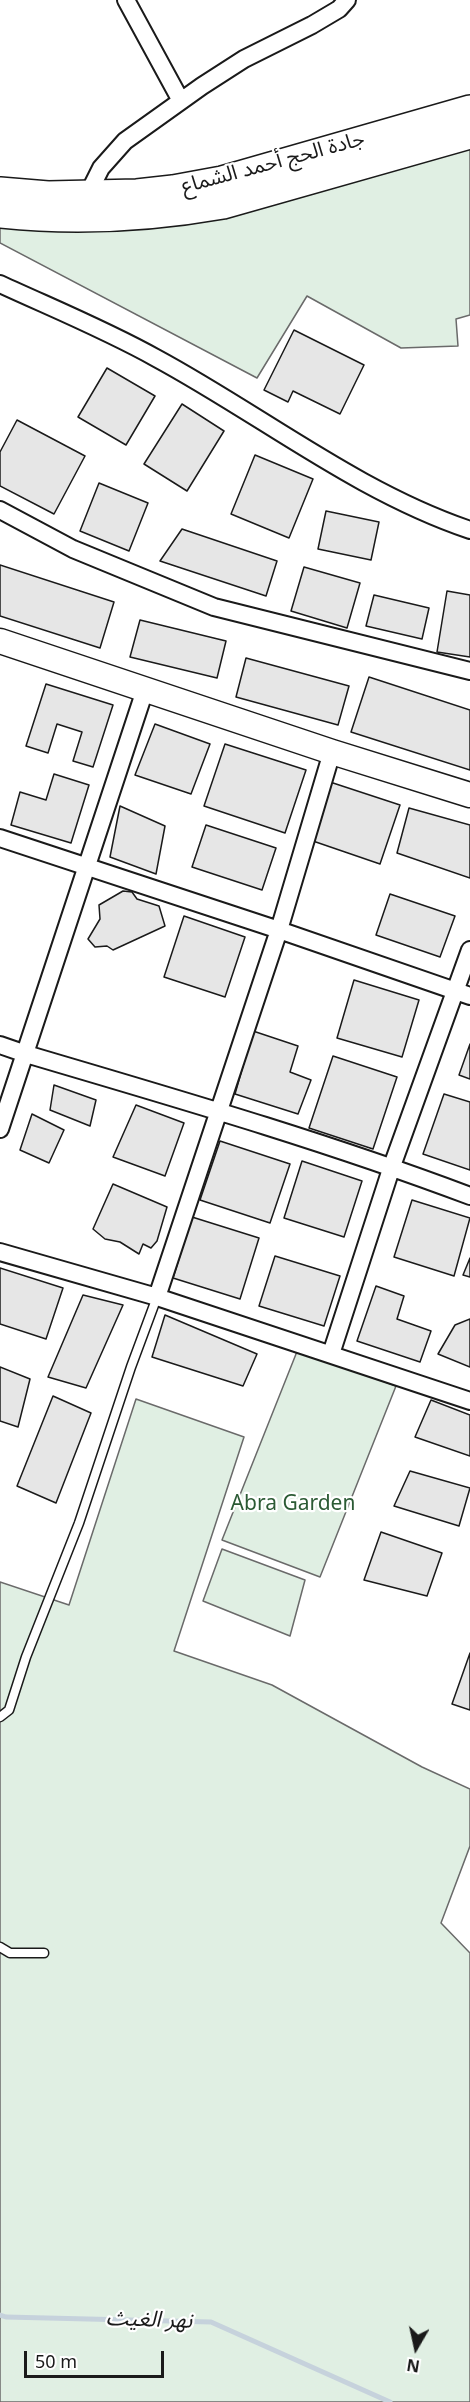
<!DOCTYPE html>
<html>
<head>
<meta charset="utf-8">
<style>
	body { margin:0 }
	#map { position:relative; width:470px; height:2402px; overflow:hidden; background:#fff; font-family:"Noto Sans",sans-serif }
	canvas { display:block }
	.north { position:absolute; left:386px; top:2318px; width:60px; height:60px; -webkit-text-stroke:4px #fff; paint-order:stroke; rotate:189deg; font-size:16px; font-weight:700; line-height:24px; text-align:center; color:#1a1a1a }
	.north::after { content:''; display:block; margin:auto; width:21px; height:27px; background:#1a1a1a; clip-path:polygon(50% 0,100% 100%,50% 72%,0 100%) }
	.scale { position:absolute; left:24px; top:2351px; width:140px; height:27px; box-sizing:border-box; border:3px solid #1a1a1a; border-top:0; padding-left:8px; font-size:18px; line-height:21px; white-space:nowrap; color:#1a1a1a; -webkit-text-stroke:4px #fff; paint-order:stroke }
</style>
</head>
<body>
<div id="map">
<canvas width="470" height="2402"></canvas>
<div class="north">N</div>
<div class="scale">50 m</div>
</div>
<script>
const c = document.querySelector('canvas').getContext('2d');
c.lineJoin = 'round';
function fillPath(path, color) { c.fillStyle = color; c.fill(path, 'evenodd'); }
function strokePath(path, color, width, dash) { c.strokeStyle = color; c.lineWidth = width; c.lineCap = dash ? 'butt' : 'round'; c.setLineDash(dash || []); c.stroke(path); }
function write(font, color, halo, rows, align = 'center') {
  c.font = font + ' "Noto Sans","Noto Sans Arabic",sans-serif'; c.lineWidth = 4.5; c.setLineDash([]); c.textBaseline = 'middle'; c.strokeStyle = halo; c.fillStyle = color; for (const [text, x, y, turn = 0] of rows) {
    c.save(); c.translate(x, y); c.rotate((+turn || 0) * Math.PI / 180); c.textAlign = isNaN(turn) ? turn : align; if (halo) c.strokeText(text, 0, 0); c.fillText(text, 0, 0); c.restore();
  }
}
const green = new Path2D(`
	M470,148V315L456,319L458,346L401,348L307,296L257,378L0,243V222Z
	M298,1349L396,1386L320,1577L222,1540Z
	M136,1399L244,1437L174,1651L272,1685L422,1767L470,1789V1846L441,1923L470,1953V2402H0V1582L69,1605Z
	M222,1549L305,1580L290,1636L203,1601Z`);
const stream = new Path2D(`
	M0,2315L6,2317L211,2322L390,2402`);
const building = new Path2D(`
	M294,330L364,365L340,414L293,391L288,402L264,390Z
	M107,368L155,396L126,445L78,417Z
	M182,404L224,431L187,491L144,464Z
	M17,420L85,456L54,514L0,486V452Z
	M255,455L313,479L289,538L231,514Z
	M99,483L148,503L129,551L80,531Z
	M326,511L379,522L371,560L318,549Z
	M182,529L277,561L266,596L160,561Z
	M0,565L114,602L100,648L0,616Z
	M304,567L360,583L347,628L291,611Z
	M447,591L470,595V657L437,652Z
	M374,595L429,608L422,639L366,626Z
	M140,620L226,641L217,678L130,657Z
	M246,658L349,686L338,725L236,697Z
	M369,677L470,710V770L351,732Z
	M46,684L113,705L93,767L73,761L82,732L57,724L48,753L26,746Z
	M155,724L210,744L191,794L135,775Z
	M225,744L306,770L285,833L204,806Z
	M54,774L89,785L71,843L11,825L20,792L46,800Z
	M330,782L400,805L380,864L310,840Z
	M120,806L165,826L156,874L110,857Z
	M409,808L470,825V878L397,853Z
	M206,825L276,848L262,890L192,867Z
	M123,891L132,892L137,899L159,906L165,926L113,950L107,946L95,947L88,939L100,919L99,905Z
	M390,894L455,916L440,957L376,935Z
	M184,916L245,937L225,997L164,977Z
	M354,980L419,1000L402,1057L337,1038Z
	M253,1031L298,1046L290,1072L311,1080L298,1114L235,1094Z
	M470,1044V1079L459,1075Z
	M333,1056L397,1077L373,1149L309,1128Z
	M54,1085L96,1100L90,1126L50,1110Z
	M444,1094L470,1102V1170L423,1154Z
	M136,1105L184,1123L165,1176L113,1157Z
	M32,1114L64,1130L49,1163L20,1150Z
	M220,1141L290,1164L270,1223L200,1200Z
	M302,1161L362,1181L344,1237L284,1218Z
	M113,1184L167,1207L157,1241L151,1248L143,1244L139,1254L120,1242L105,1239L93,1229Z
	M412,1200L470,1218L454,1276L394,1257Z
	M192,1217L259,1238L240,1299L173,1278Z
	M275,1256L340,1276L324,1326L259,1306Z
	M470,1258V1277L463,1275Z
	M0,1268L63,1288L46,1339L0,1324Z
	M376,1286L404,1296L397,1319L431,1331L420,1362L357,1341Z
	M83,1295L123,1305L86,1388L48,1377Z
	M165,1315L257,1354L243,1386L152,1357Z
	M470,1319V1367L438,1354L455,1325Z
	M0,1367L30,1379L18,1427L0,1421Z
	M53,1396L91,1413L56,1503L17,1486Z
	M431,1400L470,1415V1456L415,1437Z
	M410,1471L470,1488L459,1526L394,1506Z
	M381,1532L442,1553L427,1596L364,1580Z
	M470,1653V1710L452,1704Z`);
const service = new Path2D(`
	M0,1717L9,1710L26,1657L79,1523L131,1367L157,1297
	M0,1947L10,1953H44`);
const minor = new Path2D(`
	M126,0L181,101
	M88,194L101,168L125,141L202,86L244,59L312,25L339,9L347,0
	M0,284C52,308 106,330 156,358C260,414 357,492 470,530
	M0,510L73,549L214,607L470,671
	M0,838L279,930L470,996
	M0,1045L26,1054C175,1098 324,1141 470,1196
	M0,1129L145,690
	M0,1252L157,1297L470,1401
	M157,1297L279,930L332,752
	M331,1354L392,1166L470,950`);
const secondary = new Path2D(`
	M0,641L332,752L470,795`);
const primary = new Path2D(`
	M0,191L48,195L137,193L173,189L222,180L470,109
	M0,214C75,222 149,218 223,205L470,135`);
const streetNames = [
	["جادة الحج أحمد الشماع",273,163,-15]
];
const parkNames = [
	["Abra Garden",293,1504]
];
const waterNames = [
	["نهر الغيث",149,2320,2]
];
fillPath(green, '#e0efe3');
strokePath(green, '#6a6a6a', 1.5);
strokePath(stream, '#c6d2dc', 5);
fillPath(building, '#e6e6e6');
strokePath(building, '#1a1a1a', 1.5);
strokePath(service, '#1a1a1a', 11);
strokePath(minor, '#1a1a1a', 20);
strokePath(secondary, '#1a1a1a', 27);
strokePath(primary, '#1a1a1a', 30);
strokePath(service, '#fff', 8);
strokePath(minor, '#fff', 16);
strokePath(secondary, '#fff', 24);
strokePath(primary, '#fff', 27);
write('21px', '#1a1a1a', '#fff', streetNames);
write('21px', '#2b5a34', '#fff', parkNames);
write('italic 22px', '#1a1a1a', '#fff', waterNames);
</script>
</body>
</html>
